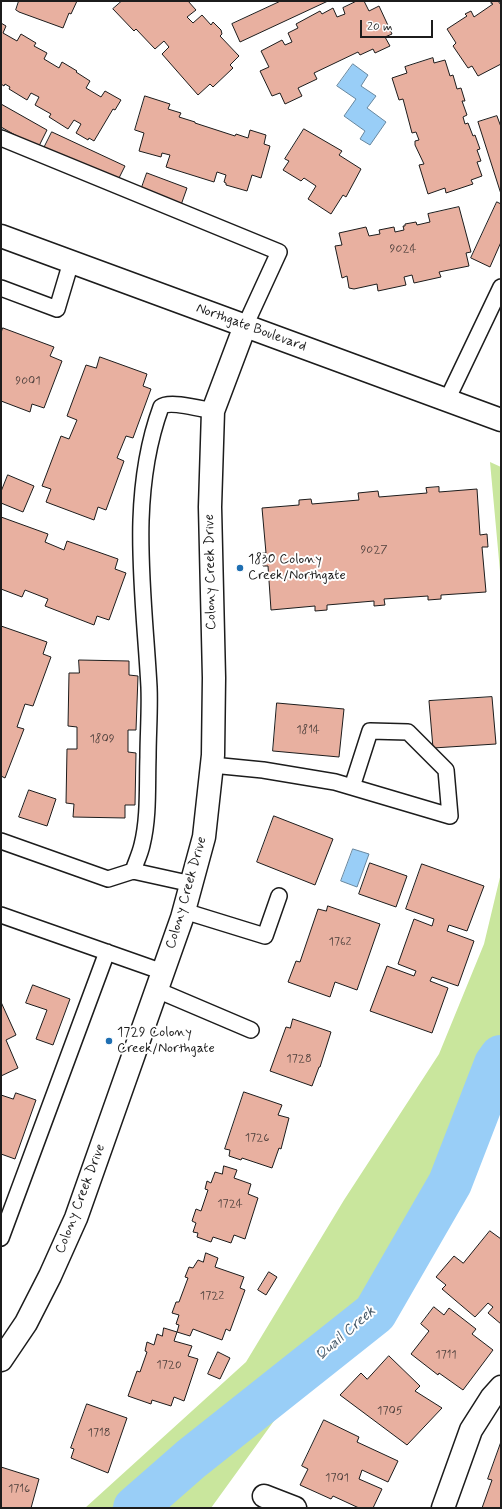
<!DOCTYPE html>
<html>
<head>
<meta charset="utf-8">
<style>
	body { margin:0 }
	#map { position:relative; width:502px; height:1509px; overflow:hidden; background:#fff; font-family:Mynerve,sans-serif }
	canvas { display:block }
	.frame { position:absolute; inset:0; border:2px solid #1c1c1c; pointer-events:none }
	.scale { position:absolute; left:360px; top:20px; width:73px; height:18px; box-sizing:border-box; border:2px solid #1c1c1c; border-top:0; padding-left:5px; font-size:12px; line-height:14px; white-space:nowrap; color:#1c1c1c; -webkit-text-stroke:3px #fff; paint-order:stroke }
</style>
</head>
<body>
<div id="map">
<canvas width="502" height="1509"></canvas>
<div class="frame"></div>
<div class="scale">20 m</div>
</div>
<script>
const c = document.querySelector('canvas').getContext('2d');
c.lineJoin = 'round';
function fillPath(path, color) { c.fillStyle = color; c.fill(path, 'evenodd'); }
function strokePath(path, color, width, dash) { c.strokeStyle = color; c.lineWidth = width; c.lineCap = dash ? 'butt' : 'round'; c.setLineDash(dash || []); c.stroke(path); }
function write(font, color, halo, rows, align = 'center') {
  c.font = font + ' Mynerve,sans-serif'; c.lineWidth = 4; c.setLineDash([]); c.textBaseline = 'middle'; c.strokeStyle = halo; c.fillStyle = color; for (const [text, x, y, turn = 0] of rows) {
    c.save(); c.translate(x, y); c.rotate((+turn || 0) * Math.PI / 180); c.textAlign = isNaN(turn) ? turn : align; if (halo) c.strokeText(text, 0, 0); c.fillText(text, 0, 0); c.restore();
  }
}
const green = new Path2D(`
	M490,462L501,467V582Z
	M501,873V1105L403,1298L279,1414L211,1508H85L246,1362L344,1200L439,1054L484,944Z`);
const water = new Path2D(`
	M353,64L368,75L361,86L376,96L367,108L386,122L370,145L360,139L365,131L344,116L356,99L337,86Z
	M353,849L369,854L357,887L341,881Z`);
const river = new Path2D(`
	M135,1508L191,1459L375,1313L450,1183L496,1064L501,1057`);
const building = new Path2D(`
	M19,1H77L71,14L69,13L63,28L19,12L16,10Z
	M122,1H188L196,10L187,17L193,23L202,15L211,25L213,22L221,30L222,34L220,36L239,56L230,65L233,68L213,87L210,84L198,95L162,54L169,47L164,41L155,49L136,29L134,31L113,9Z
	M281,1H328L240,42L232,24Z
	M357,1H364L369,11L379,6L392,34L385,37L390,46L375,53L373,49L360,55L358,52L314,73L317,79L298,88L302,96L285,104L280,93L272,96L260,71L269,67L261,51L282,40L285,45L292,42L288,33L298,28L296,24L320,11L322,14L333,8L337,17L345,14L343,8Z
	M494,1H498L501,5V64L478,76L472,66L468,68L453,46L456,43L447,29L467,16L465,14L471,11L474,17L493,4L491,3Z
	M1,23L6,26L3,33L17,41L21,34L36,43L34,46L47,53L44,59L59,68L62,62L77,71L76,72L90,81L86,88L101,97L105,91L121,100L115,110L113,109L94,141L89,138L88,140L76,133L81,124L74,120L68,129L49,117L51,114L35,105L39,97L31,93L27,100L9,89L10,87L5,84L4,86L1,84Z
	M433,58L434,63L445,60L450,76L453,75L457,89L461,88L465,101H462L467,115L463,117L465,124L468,123L473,136L475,135L480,149L477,150L481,161L477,162L482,176L471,180L473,184L446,193L445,188L428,194L419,165L424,164L415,145V141L419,140L416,132L412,133L403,99L399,100L392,78L407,73L405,67Z
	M145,96L170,104L168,109L181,113L179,117L195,122V123L235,136L236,134L248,138L250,130L266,135L264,144L270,146L261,178L252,175L247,191L226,185V183L224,182L226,175L217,172L214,182L166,167L170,155L162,153L161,157L139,151L144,133L135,130Z
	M1,104L47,130L38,148L1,127Z
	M497,116L501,127V194L478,122Z
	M304,129L342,151L339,155L361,169L346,197L343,195L331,214L308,199L316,186L304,178L301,181L283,170L289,161L285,159Z
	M52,132L125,166L116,184L43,150Z
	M147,173L187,188L181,205L141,190Z
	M497,202L501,204V242L490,267L471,258Z
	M459,207L471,252L466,253L469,266L439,272L441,277L414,283L412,275L404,277L406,285L378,291L377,284L354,289L349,288L347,276L342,278L335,246L342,245L339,233L366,227L369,236L380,234L379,230L394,227L395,232L404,230L403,226H405V224L416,222L417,225L430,222L428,214Z
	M3,328L54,347L50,356L62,361L44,408L32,404L30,412L1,401V333Z
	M100,357L147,374L143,386L151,389L133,438L126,436L117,458L124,461L106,510L98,507L94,520L46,502L51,489L42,486L61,436L69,439L77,420L67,416L86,365L96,368Z
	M8,475L34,486L23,512L1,503V492Z
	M439,487V492L477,489L480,535L487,534L488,547H482L486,592L441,595V599L428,600V596L384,599L385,605L374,606V601L327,605V610L315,611V606L271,610L268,566H263L262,553H266L262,508L299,505V500L311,499L312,504L359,500L358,493L378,491L379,497L427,493L426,488Z
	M1,517L48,534L45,542L64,550L67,541L118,559L115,569L126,573L109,620L97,616L94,625L45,606L48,599L25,590L22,597L1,589Z
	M1,626L47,642L43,654L51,657L33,706L25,704L17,727L24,729L5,778L1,776Z
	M79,660L129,661V675L138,676L136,730H128V752L136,753L135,805H125V818L73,817L74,804L66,803L67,749H77V727L68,726L69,673H79Z
	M492,697L496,744L433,748L429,701Z
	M277,703L344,709L339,757L273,751Z
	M29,790L56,799L47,826L19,817Z
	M274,816L333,839L315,885L257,862Z
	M370,863L407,876L396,907L359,894Z
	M422,864L484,886L467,931L449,925L447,931L474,941L458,986L432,977L430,981L448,988L432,1033L370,1011L387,966L414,976L416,971L398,964L414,919L432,926L434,919L406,909Z
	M328,906L380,924L357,990L335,982L330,997L288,982L296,961L300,962L318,909L326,911Z
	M33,985L70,999L53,1045L36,1039L47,1010L26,1003Z
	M1,1002L16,1035L6,1040L18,1068L1,1076Z
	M293,1019L331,1032L320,1067H319L312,1086L270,1071L286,1027L290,1028Z
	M244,1092L282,1105L278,1115L289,1118L281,1149L279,1148L272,1168L242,1158L241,1160L229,1156L230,1150L225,1149Z
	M16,1093L36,1100L15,1159L1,1154V1095L13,1099Z
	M224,1166L237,1170L234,1178L251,1184L248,1194L258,1198L245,1239L234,1235L231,1243L213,1237L211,1242L197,1237L198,1233L193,1232L196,1223L192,1221L196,1209L201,1211L208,1190L205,1189L207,1181L211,1183L215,1172L222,1174Z
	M490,1231L501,1239V1324L488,1313L493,1307L488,1303L475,1317L442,1289L446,1285L436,1277L454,1256L463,1263Z
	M206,1253L218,1258L215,1267L244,1277L240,1288L245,1290L230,1331L226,1329L222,1340L193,1329L190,1336L177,1332L179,1325L176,1324L179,1315L172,1313L176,1302H179L188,1278L185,1277L189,1267L193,1268L198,1260L203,1262Z
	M269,1272L277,1277L266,1295L258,1290Z
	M434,1307L444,1315L449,1308L476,1329L472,1334L493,1350L463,1390L439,1373L438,1375L411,1354L429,1331L421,1324Z
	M164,1328L177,1332L174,1341L192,1346L188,1356L198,1359L184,1401L174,1397L171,1406L152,1400L151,1404L128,1396L137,1371L140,1372L147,1352L145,1351L147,1342L154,1345L157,1334L162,1336Z
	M218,1352L230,1358L220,1379L208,1374Z
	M389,1356L420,1386L415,1391L442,1408L407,1445L340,1395L361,1373L367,1379Z
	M87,1404L127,1418L108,1473L71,1458L74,1449L71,1448Z
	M324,1420L359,1437L357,1442L398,1461L388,1482L362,1470L359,1479L382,1489L373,1508H359L333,1496L331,1499L300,1485L308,1469L302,1466Z
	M501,1442V1508H482L492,1480L488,1479Z
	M1,1467L39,1479L31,1508H1Z`);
const lane = new Path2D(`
	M1,138L279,252L245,326
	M1,288L57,309L71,262
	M447,400L501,287
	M212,765L263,770L335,782L450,816L446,770L408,732L370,731L352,787
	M1,841L108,879L133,871L192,884
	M133,871C136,862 140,854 142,845C149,817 147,786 148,757C148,734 150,710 149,687C144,594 128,497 161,407C169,400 202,409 213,411
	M184,911L265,936L279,896
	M1,915L163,972
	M157,990L251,1030
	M1,1238L107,952`);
const street = new Path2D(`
	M1,1360L26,1323L50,1276L76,1218L182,918L204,837L213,755L214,678L210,507L213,411L245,326
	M264,1496L295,1508
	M443,1508L471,1430L492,1397L501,1387`);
const secondary = new Path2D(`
	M1,236L501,420`);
const markers = [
	[240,568,4,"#1f6fb2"],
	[109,1041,4,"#1f6fb2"]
];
const numberNames = [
	["9024",403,249],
	["9001",28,381],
	["9027",374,550],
	["1814",308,730],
	["1809",102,739],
	["1762",340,942],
	["1728",299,1059],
	["1726",257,1138],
	["1724",230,1204],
	["1722",212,1296],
	["1711",446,1355],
	["1720",169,1365],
	["1705",390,1411],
	["1718",99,1433],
	["1701",337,1478],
	["1716",19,1489]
];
const streetNames = [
	["Northgate Boulevard",251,328,20],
	["Colony Creek Drive",211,572,-91],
	["Colony Creek Drive",187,893,-74],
	["Colony Creek Drive",81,1199,-69]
];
const poiNames = [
	["1830 Colony",248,560],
	["Creek/Northgate",248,576],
	["1729 Colony",117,1033],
	["Creek/Northgate",117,1049]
];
const waterNames = [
	["Quail Creek",346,1334,-41]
];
fillPath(green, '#c9e69d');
fillPath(water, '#99cef7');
strokePath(water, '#67879f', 1);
strokePath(river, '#99cef7', 44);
fillPath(building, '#e8b0a0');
strokePath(building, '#1c1c1c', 1);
strokePath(lane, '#1c1c1c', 18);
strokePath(street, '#1c1c1c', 25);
strokePath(secondary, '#1c1c1c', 25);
strokePath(lane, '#fff', 15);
strokePath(street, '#fff', 22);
strokePath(secondary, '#fff', 22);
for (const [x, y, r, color] of markers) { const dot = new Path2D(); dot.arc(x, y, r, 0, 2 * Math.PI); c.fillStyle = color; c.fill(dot); strokePath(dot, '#fff', 1.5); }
write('12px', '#4f413d', null, numberNames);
write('14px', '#1c1c1c', '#fff', streetNames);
write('14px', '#1c1c1c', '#fff', poiNames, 'left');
write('italic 15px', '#485a69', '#fff', waterNames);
</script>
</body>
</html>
